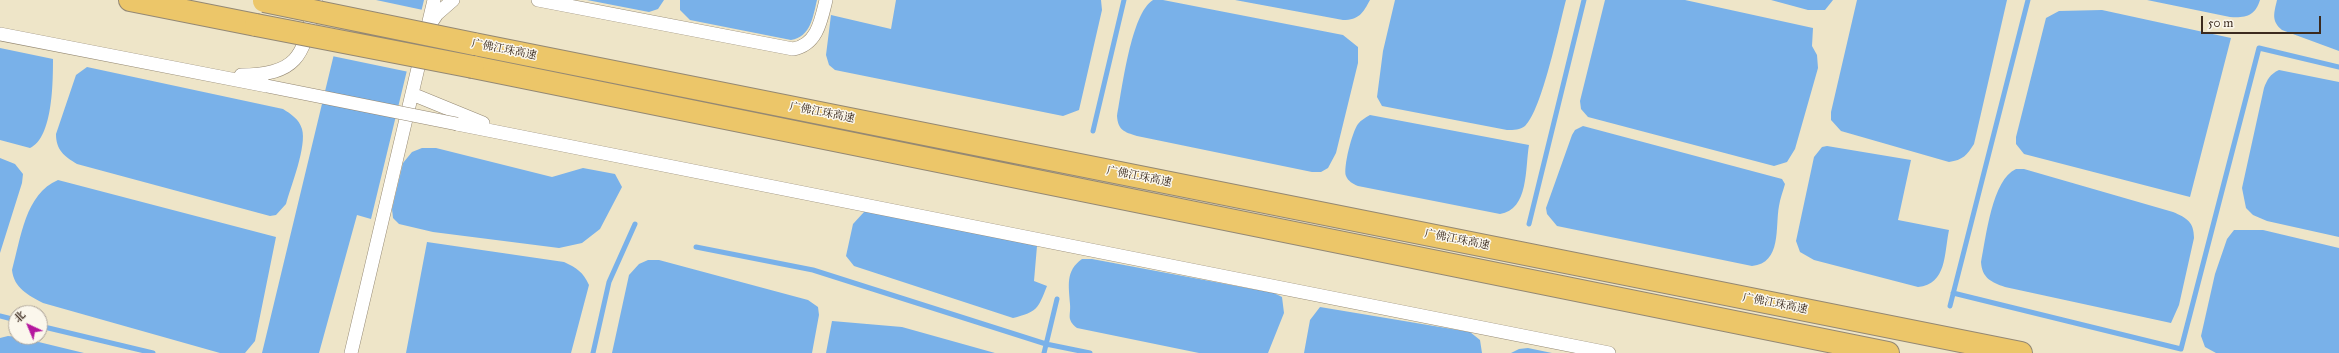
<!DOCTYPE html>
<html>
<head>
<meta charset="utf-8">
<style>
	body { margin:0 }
	#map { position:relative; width:2339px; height:353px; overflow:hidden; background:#eee5c8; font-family:"IM FELL Great Primer","Noto Serif SC",serif }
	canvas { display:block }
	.north { position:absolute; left:8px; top:305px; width:40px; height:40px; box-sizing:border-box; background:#fbf7ec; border:1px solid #aea59a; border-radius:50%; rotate:316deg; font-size:11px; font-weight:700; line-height:16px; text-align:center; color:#3b2a1e }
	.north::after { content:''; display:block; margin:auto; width:14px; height:18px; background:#b5179e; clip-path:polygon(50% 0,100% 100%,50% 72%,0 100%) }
	.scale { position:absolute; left:2201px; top:16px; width:120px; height:18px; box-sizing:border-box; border:2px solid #3b2a1e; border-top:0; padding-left:5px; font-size:12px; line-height:14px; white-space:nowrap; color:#3b2a1e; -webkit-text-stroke:3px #fbf7ec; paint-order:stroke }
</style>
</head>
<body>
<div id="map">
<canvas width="2339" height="353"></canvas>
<div class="north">北</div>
<div class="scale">50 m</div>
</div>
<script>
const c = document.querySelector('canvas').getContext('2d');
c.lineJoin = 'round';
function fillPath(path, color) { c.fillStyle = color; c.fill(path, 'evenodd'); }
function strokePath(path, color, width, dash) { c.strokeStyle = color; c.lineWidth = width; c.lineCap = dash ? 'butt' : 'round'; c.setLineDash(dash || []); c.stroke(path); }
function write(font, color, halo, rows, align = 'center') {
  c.font = font + ' "IM FELL Great Primer","Noto Serif SC",serif'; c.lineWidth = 3; c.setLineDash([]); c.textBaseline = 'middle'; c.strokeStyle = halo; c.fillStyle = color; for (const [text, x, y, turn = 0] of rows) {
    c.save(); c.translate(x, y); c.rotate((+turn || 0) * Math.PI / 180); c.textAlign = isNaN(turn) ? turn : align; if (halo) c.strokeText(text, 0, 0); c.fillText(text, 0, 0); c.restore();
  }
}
const water = new Path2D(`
	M347,0H424L371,219L357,215L319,353H262Z
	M587,0H664L658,9L649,12Z
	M680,0H817C813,16 811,37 791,40L690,20L680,10Z
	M896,0H1101L1102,10L1079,110L1063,116L835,70L829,65L826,55L831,15L891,29Z
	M1153,0H1163L1343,35L1358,47V63L1336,153L1328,168L1321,172H1312L1137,136C1124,132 1118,130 1117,116C1122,90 1131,13 1153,0Z
	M1235,0H1370C1363,13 1359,20 1343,20Z
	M1395,0H1566C1559,26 1542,110 1525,126C1520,130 1514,130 1507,130L1382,106L1377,97L1383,51Z
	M1605,0H1685L1813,28L1812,46L1817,55L1818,68L1795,149L1787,162L1774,166L1588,117L1581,109L1580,101Z
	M1771,0H1833L1825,10H1808Z
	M1857,0H2007L1974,144C1967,155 1963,160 1949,162L1841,131L1831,120V112Z
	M2147,0H2260C2255,16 2246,18 2230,17Z
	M2277,0H2339V51L2282,30C2271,21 2274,13 2277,0Z
	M2102,10L2231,38L2190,197L2024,154L2016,144V137L2046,18L2059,11Z
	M0,48L53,59C53,81 53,138 30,148L0,140Z
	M87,67L283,109C291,114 299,119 302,129C307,146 291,186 286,204L276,215L270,216L77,164C64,156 56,150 56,134L76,75Z
	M2279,70L2339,82V237L2267,221L2253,215L2246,208L2242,188L2264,88C2267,80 2270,74 2279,70Z
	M1370,115L1529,145C1525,168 1529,210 1500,214L1358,186C1353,184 1348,181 1346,176C1343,168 1352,132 1358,124C1361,120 1365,118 1370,115Z
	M1583,126L1782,179L1785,184C1783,191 1780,199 1779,206C1775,227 1782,263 1752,266L1557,226L1547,214L1546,208L1572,135L1575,130Z
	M1827,146L1911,160L1898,220L1949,230C1944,254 1947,284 1918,287L1814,260L1800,252L1796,241L1814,157L1822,147Z
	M422,148H436L552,177L583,168L615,174L622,187L600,229L582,243L559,248L433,232L399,224L393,218L392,209L403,163L412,152Z
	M0,158L15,164L23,174L22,183L0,253Z
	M2016,169H2024L2173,212C2187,218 2194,222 2194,238L2179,305L2171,323L2005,287C1991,282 1982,278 1981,262C1986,238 1992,179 2016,169Z
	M58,180L276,237L255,341L245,353H220L43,303C28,295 14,288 12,270C21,238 25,194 58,180Z
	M872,211L1037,246L1034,281L1047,286C1038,309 1037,312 1013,318L854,266L846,256L853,224L864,212Z
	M2234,230H2263L2339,248V353H2216L2205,347L2201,336L2215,274L2227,239Z
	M427,242L564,262C577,268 583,272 589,285L571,353H406Z
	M1082,259H1092L1274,293L1282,297L1284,313L1268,353H1199L1077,328C1066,319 1071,316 1070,304C1069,286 1065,271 1082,259Z
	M648,260H659L808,300L818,307L819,315L812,353H612L629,275L639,264Z
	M1320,307L1470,332L1480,340L1482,353H1304L1310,320Z
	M832,321L902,327L995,353H826Z
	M8,336L18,337L84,353H0V338Z
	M1528,348L1552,353H1511L1519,349Z`);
const pier = new Path2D(`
	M345,0H376L423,10L409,72L332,56Z`);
const stream = new Path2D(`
	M1093,131L1124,0
	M1529,224L1584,0
	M696,247L813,270L1046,344L1090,353
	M1953,293L2181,349L2259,48L2339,67
	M1950,306L2028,0
	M0,316L16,320
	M40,326L153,353
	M593,353L609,282L635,224
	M1044,353L1057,299`);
const street = new Path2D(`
	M538,0L793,49C817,45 821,21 826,0
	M431,23L437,14L453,0
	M0,34L267,86
	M241,75C303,75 303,51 316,0
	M412,94L483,123
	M457,124L1609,353
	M351,353L434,0`);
const highway = new Path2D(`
	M130,0L256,25
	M474,44L2021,353
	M473,67L1888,353`);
const streetBridge = new Path2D(`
	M267,86L457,124`);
const highwayBridge = new Path2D(`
	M264,1L474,44
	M256,25L473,67`);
const streetNames = [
	["广佛江珠高速",504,50,11],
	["广佛江珠高速",822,113,11],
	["广佛江珠高速",1139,177,11],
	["广佛江珠高速",1457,240,11],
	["广佛江珠高速",1775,304,11]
];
fillPath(water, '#79b1e9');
fillPath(pier, '#eee5c8');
strokePath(stream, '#79b1e9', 5);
strokePath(street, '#948873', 14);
strokePath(highway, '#948873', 24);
strokePath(street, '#fff', 13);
strokePath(highway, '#ecc669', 22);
strokePath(streetBridge, '#948873', 14, []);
strokePath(highwayBridge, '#948873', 24, []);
strokePath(streetBridge, '#fff', 13);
strokePath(highwayBridge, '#ecc669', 22);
write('11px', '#3b2a1e', '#fbf7ec', streetNames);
</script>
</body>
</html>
